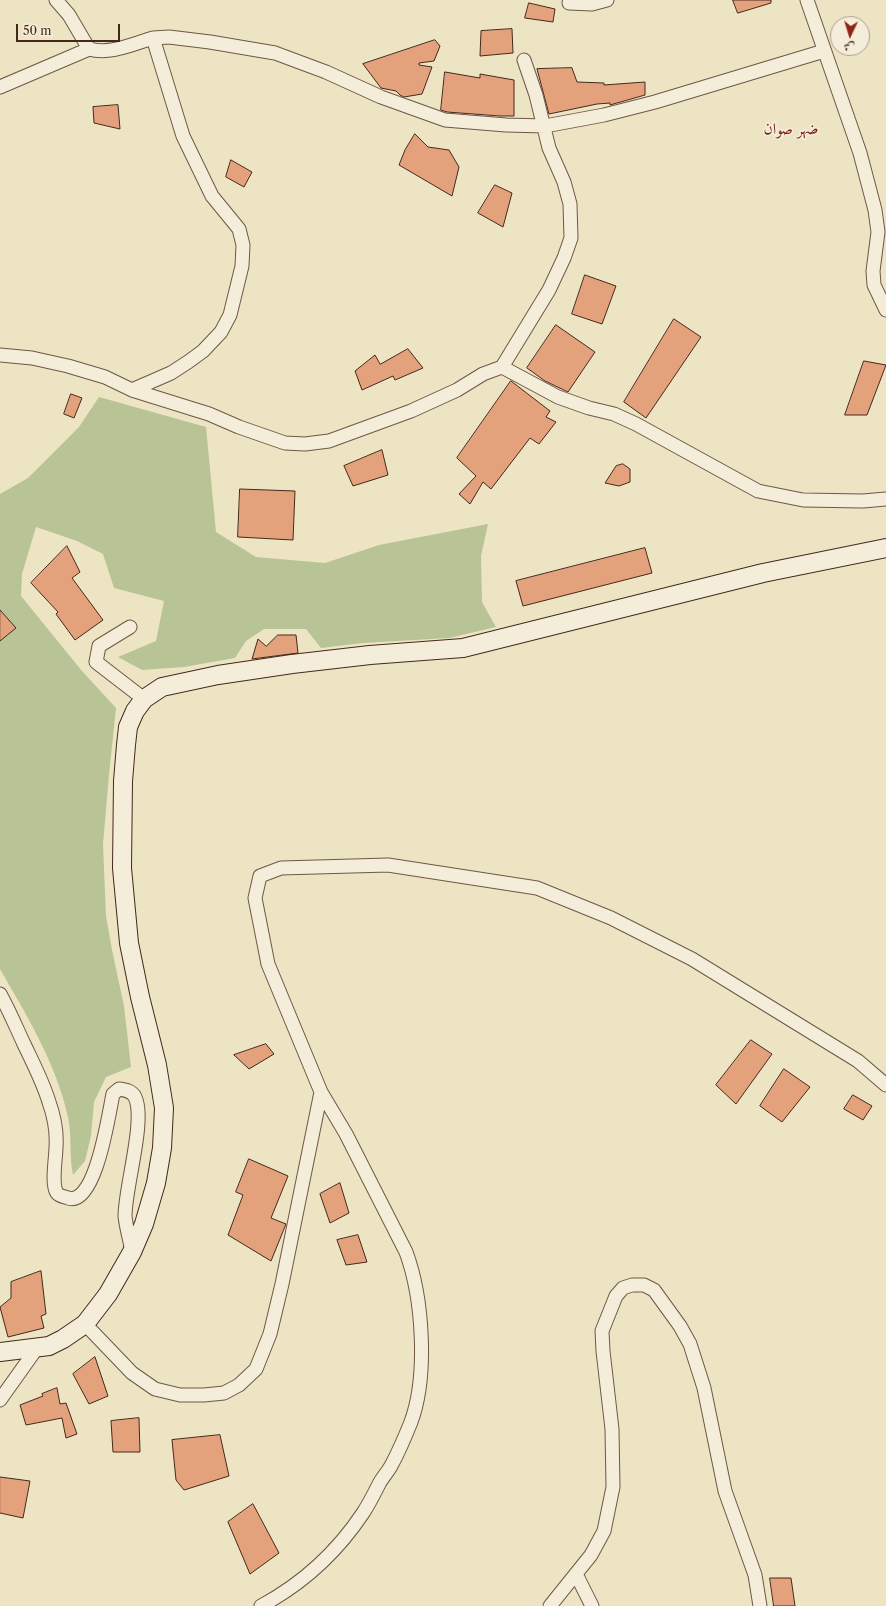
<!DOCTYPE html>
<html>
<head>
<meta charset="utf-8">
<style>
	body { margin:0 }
	#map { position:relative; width:886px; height:1606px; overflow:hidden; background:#ede4c4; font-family:"Libre Caslon Text",Amiri,serif }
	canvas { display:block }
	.north { position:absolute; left:830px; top:16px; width:40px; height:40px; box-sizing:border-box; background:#f3edd9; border:1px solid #ad9e8d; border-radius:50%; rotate:184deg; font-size:11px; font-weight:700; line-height:16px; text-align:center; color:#45281c }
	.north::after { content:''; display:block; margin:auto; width:14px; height:18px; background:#8f2418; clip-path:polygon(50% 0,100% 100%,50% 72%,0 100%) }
	.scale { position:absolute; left:16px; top:24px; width:104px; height:18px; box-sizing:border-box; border:2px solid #45281c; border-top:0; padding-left:5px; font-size:12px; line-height:14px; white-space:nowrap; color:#45281c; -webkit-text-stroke:3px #f3edd9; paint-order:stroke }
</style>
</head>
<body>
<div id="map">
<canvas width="886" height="1606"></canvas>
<div class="north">ش</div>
<div class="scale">50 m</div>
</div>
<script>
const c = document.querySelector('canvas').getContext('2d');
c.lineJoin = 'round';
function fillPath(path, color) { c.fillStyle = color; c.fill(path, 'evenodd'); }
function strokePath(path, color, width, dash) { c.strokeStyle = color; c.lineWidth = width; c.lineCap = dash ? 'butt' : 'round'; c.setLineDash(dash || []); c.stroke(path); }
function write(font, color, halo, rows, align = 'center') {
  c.font = font + ' "Libre Caslon Text",Amiri,serif'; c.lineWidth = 3.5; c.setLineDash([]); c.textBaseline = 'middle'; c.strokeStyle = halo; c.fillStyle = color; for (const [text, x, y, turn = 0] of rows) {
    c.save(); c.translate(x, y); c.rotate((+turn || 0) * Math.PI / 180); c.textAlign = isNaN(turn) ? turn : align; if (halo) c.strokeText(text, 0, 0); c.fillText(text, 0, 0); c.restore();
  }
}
const green = new Path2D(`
	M99,397L206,427L216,532L256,557L325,563L379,545L488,524L481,556L482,602L496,627L449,638L363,643L321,648L306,629H264L246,641L235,658L184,667L142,670L118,657L156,641L164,601L114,588L103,554L77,541L36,527L22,574L21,596L82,671L116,708L109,775L103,844L106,916L112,950L124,1006L131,1067L106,1077L94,1102L91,1136L85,1161L73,1175C69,1156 72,1136 68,1117C56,1063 27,1016 0,969V494L28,478L79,427Z`);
const building = new Path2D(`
	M733,0H771V3L738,13Z
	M529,3L555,9L553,22L525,18Z
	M512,29L513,53L480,56L481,31Z
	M435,40L440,46L434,61L419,63V65L432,67L422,94L404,97L400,95L396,91L381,88L363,64Z
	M572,68L577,82L604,83V85L645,82V95L610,105V103L597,104L549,114L537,69Z
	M445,72L480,78V74L514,80V116H500L447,112L441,110Z
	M118,105L120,129L94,123L93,107Z
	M415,134L428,147L449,150L459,167L452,196L399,165L405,150Z
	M231,160L252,172L244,187L226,177Z
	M495,185L512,193L503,227L478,213Z
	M585,275L616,286L602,324L572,314Z
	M674,319L701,337L646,418L624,402Z
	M556,325L595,352L568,392L545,381L527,368Z
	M408,349L423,368L395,380L393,376L362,390L355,371L375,355L380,364Z
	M864,361L886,365L867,415H845Z
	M511,381L550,411L546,417L556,422L539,444L530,438L491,489L483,482L470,504L459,494L476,476L457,458Z
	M71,394L82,398L74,418L64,414Z
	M382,450L388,475L353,486L344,466Z
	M623,464L630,469V482L619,486L605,483L616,466Z
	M240,489L295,491L293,540L238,537Z
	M67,546L80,572L72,578L103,620L75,640L56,614L58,612L31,583Z
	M645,548L652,573L523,606L516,581Z
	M0,610L16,628L0,641Z
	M278,635H296L298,653L252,659L258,639L266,646Z
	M751,1040L772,1054L736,1104L716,1085Z
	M266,1044L274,1054L249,1069L234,1055Z
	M784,1069L810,1087L782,1122L760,1106Z
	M853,1095L872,1106L863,1120L844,1109Z
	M249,1159L288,1176L271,1218L286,1224L271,1261L228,1235L243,1195L236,1192Z
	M340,1183L349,1213L330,1223L320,1194Z
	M358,1235L367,1262L346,1265L337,1240Z
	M41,1271L46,1314L41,1316L44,1328L8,1337L0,1307L11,1298V1282Z
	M95,1357L108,1396L89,1404L73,1374Z
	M57,1388L60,1404L66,1403L77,1434L66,1438L62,1418L26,1425L20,1405L43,1396L42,1394Z
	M139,1418L140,1452H113L111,1421Z
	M220,1435L229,1476L184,1490L176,1480L172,1440Z
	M0,1477L30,1481L23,1518L0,1513Z
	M253,1504L279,1553L250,1574L228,1522Z
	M770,1578H791L795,1606H774Z`);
const street = new Path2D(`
	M56,0L69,15L89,49
	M807,0L860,153L875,210L878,232L873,271L874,285L886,310
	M569,3L592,4L607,0
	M153,38L169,37L210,42L275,53L326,72L381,97L445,120L506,125L545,126L604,115L655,102L824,51
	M0,87L89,49C110,55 133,44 153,38L183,136L212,196L239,229L243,245L242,266L230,315L221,332L203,351L188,362L171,373L132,390
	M0,355L32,358L68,366L105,377L132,390L209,414L239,427L285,443L305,444L329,441L411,411L457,390L483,374L502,367L558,397L589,408L614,414L636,424L758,491L803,500L863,501L886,499
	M502,367L549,290L564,258L571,238L570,204L564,182L549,148L536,95L524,60
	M130,627L99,646L96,662L144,699
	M0,994C9,1010 16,1027 24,1044C33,1063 43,1082 49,1102C54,1116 57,1133 56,1147C56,1158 51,1184 57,1193C59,1196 65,1197 68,1198C96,1207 109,1112 113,1094L119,1089C126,1090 132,1091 135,1097C146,1120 125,1187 125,1216C126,1227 130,1240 132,1252
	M85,1324L132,1373L155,1389L180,1395H204L224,1393L239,1385L256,1369L270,1334L282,1284L321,1092
	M0,1400L37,1348
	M576,1574L592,1606
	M261,1606C302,1584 337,1552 363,1513C369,1504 374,1494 379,1484C382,1478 387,1473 391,1466C398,1453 405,1437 411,1422C428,1376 423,1298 406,1252L346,1134L321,1092L268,964L255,898L260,876L281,868L388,865L537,888L611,918L692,959L858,1061L886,1085
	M550,1606L591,1555L604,1531L613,1487L612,1429L603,1351L602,1331L616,1296L623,1288L632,1285H644L654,1290L680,1326L690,1344L704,1388L725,1491L755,1575L760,1606`);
const secondary = new Path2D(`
	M0,1352L49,1346L63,1339L85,1324L108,1294L132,1252L144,1224L156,1183L162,1148L164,1108L157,1065L140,997L129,943L122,868L123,781L126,745L128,727L135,711L144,699L162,687L218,675L292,664L370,655L463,648L763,573L886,548`);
const quarterNames = [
	["ضهر صوان",791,129]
];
fillPath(green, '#b8c495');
fillPath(building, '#e4a27c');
strokePath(building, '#45281c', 1);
strokePath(street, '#6f5746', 15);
strokePath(secondary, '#45281c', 20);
strokePath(street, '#f3edd9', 13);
strokePath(secondary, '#f3edd9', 18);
write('16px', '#7a1f14', '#f3edd9', quarterNames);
</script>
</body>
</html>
